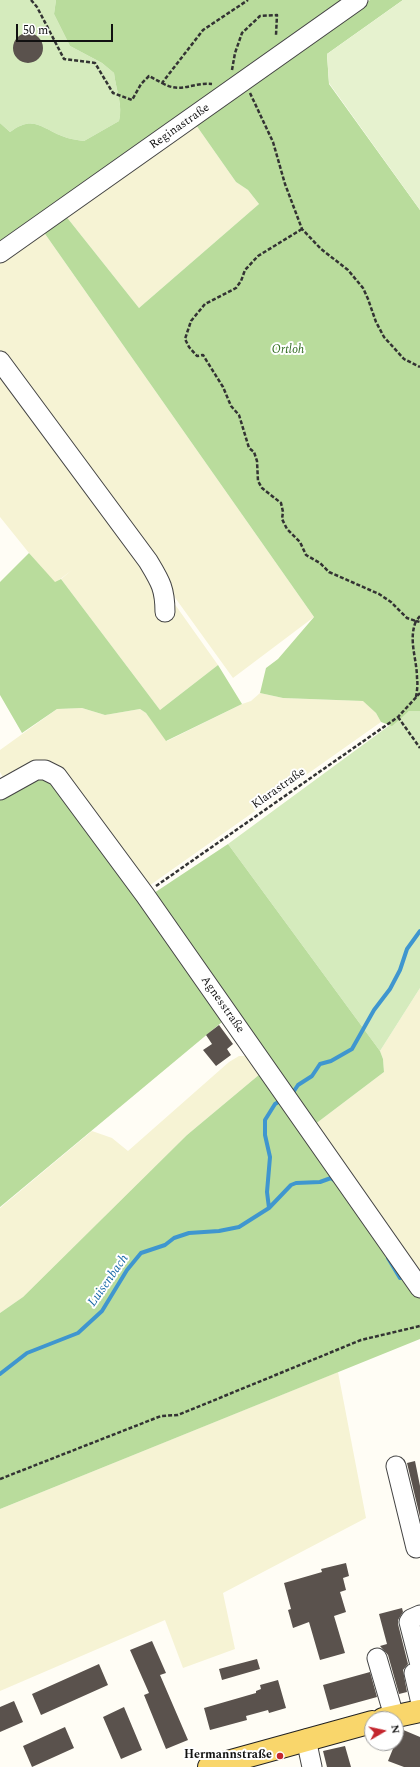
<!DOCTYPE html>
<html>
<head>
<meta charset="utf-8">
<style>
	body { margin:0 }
	#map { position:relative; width:420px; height:1767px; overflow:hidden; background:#fffdf5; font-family:Spectral,serif }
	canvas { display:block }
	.north { position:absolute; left:364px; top:1711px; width:40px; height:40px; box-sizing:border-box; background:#fff; border:1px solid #a0a0a0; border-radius:50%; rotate:81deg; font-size:11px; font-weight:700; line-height:16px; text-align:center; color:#111 }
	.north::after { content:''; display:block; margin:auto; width:14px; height:18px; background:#c4262e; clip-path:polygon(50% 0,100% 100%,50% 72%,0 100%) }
	.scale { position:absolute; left:16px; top:24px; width:97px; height:18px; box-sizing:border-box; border:2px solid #111; border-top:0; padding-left:5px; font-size:12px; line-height:14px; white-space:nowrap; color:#111; -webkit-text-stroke:3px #fff; paint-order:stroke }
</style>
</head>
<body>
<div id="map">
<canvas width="420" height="1767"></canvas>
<div class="north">N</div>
<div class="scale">50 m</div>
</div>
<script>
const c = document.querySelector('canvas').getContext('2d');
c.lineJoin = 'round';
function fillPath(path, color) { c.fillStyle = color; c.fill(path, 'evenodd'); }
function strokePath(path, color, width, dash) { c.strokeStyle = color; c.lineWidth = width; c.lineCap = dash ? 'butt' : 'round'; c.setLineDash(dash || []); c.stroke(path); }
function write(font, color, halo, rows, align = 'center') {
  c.font = font + ' Spectral,serif'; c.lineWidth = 4; c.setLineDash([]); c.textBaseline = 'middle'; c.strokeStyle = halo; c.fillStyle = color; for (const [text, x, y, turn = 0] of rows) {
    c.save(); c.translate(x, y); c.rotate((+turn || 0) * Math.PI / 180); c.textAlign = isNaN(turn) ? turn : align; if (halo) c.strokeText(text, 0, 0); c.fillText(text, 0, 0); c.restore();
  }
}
const farmland = new Path2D(`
	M196,125L236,182L248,190L259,204L139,308L65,215Z
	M43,231L314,617L233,678L0,355V263Z
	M0,367L122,530L218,665L160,710L61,579L72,570L55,583L29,553L0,517Z
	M260,693L283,698L364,701L376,713L381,722L146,888L51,763L41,760L29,768L4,779L0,772V750L57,709L82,708L105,715L140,709L146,713L167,741L242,704L251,701Z
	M420,988V1277L314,1125L384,1072L383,1059L380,1051Z
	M239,1056H247L260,1074L187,1135L23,1297L0,1313V1208L92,1131L112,1138L128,1151L229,1062Z
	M338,1372L366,1518L223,1593L235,1649L183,1668L165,1620L0,1691V1509Z`);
const green = new Path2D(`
	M0,0H56L54,14L70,46L102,63L114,73C116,90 123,105 119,121L84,141C77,140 69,139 62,136C40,127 33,115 10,132L0,123Z
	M409,711H420V988L380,1051L228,844Z`);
const forest = new Path2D(`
	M56,0H353L0,250V123L10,132C33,115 40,127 62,136C69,139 77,140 84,141L119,121C123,105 116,90 114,73L102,63L70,46L54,14Z
	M370,0H403L327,54L329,84L420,210V711H409L392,726L381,722L376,713L363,701L283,698L260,693L266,668L278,659L314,617L43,231L65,215L139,308L259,204L248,190L236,182L196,125L290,59Z
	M29,553L55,582L61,579L160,710L218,665L242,704L166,741L146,713L140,709L105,715L82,708L57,709L22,733L0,695V582Z
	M28,773L57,785L222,1022L0,1207V783Z
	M228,844L380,1051L383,1059L384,1072L314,1125L420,1277V1339L0,1509V1313L23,1297L187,1135L260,1074L154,893Z`);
const pitch = new Path2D(`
	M403,0H420V210L329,83L327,54Z`);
const stream = new Path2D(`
	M292,1094L298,1085L312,1076L320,1064L331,1061L352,1049L374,1010L390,989L400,970L407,949L420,931
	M269,1208L291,1185L296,1183L320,1182L331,1178L335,1181
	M388,1258L400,1278
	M0,1374L27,1353L78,1333L102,1311L127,1270L141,1253L165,1245L174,1238L189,1233L219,1231L239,1227L269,1208L267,1192L270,1157L265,1135V1120L275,1104L280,1101`);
const building = new Path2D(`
	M13 48a15 15 0 1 1 30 0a15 15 0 1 1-30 0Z
	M219,1025L233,1044L227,1049L231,1055L216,1066L203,1050L212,1044L206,1035Z
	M415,1461L420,1486V1517L407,1463Z
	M346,1563L349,1576L343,1578L346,1590L340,1592L346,1612L334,1616L345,1653L320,1660L309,1622L293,1628L288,1610L291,1609L284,1583L322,1572L321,1569Z
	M402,1608L403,1612L398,1620V1624L408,1664L403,1670L407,1692L399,1694L388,1655L380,1646L387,1644L379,1614Z
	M152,1641L166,1673L160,1675L188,1740L166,1749L144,1695L149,1693L130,1650Z
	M257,1659L260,1669L222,1680L219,1669Z
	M99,1664L108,1685L41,1715L32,1694Z
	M370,1672L377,1697L330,1710L323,1685Z
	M278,1680L286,1708L269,1713L268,1710L246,1716L247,1720L210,1730L204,1708L256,1693V1691L261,1689L260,1685Z
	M14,1701L23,1722L0,1732V1707Z
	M124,1707L142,1750L121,1759L103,1717Z
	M65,1727L74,1748L32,1767L23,1746Z
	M401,1729L420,1737V1767H404L388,1761Z
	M345,1746L351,1767H327L323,1751Z`);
const path = new Path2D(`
	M31,0L37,7L64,59L95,63L113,93L132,100L141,84L149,76L162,83L203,30L248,0
	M232,70L235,53L242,33L260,16L277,15L276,35
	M162,83C181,94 192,82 212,84
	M250,93L273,142L285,184L302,229L321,249L348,270L363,288L368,299L376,322L384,337L404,359L420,367
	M302,229L258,256L245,270L241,281L236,288L205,304L191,321L185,339L189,347L197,356L203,355L223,387L231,406L239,415L249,448L254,452L257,461L258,481L262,488L281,503L283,512L282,519L287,529L300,542L306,555L320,563L329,572L379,594L391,602L407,618L416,621C408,640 417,659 417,678C418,684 417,691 416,697
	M420,616L416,621L420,622
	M398,717L420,748
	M156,886L398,717L420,693
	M0,1479L161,1416L178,1415L361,1340L420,1326`);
const minor = new Path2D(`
	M0,253L358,0
	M0,361L148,561C160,581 165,588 165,612
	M0,790L36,770H45L57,776L145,895L420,1288
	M396,1466L416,1548
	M420,1615L411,1619L409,1622L420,1665
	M377,1658L394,1716
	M414,1673L420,1699
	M306,1739L312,1767`);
const major = new Path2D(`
	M383,1719L420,1711
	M209,1767L372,1722`);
const markers = [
	[280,1756,4,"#c4262e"]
];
const streetNames = [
	["Reginastraße",180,127,-35],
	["Klarastraße",279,789,-35],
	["Agnesstraße",222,1005,55]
];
const parkNames = [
	["Ortloh",288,351]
];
const poiNames = [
	["Hermannstraße",272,1756]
];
const waterNames = [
	["Luisenbach",109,1281,-55]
];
fillPath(farmland, '#f6f3d4');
fillPath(green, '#d5ebbd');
fillPath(forest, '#b9dc9c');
fillPath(pitch, '#e6f2cf');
strokePath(stream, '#3f96cf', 4);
fillPath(building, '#5a524d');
strokePath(minor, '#444', 21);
strokePath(major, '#222', 24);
strokePath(path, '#333', 2.5, [4, 2]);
strokePath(minor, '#fff', 19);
strokePath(major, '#f9d66b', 22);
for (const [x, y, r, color] of markers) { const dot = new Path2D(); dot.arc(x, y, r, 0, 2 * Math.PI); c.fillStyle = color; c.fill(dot); strokePath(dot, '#fff', 1.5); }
write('12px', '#111', '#fff', streetNames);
write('italic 12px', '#2f6b1f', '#fff', parkNames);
write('bold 12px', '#111', '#fff', poiNames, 'right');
write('italic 13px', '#1768a6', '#fff', waterNames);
</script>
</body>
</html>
